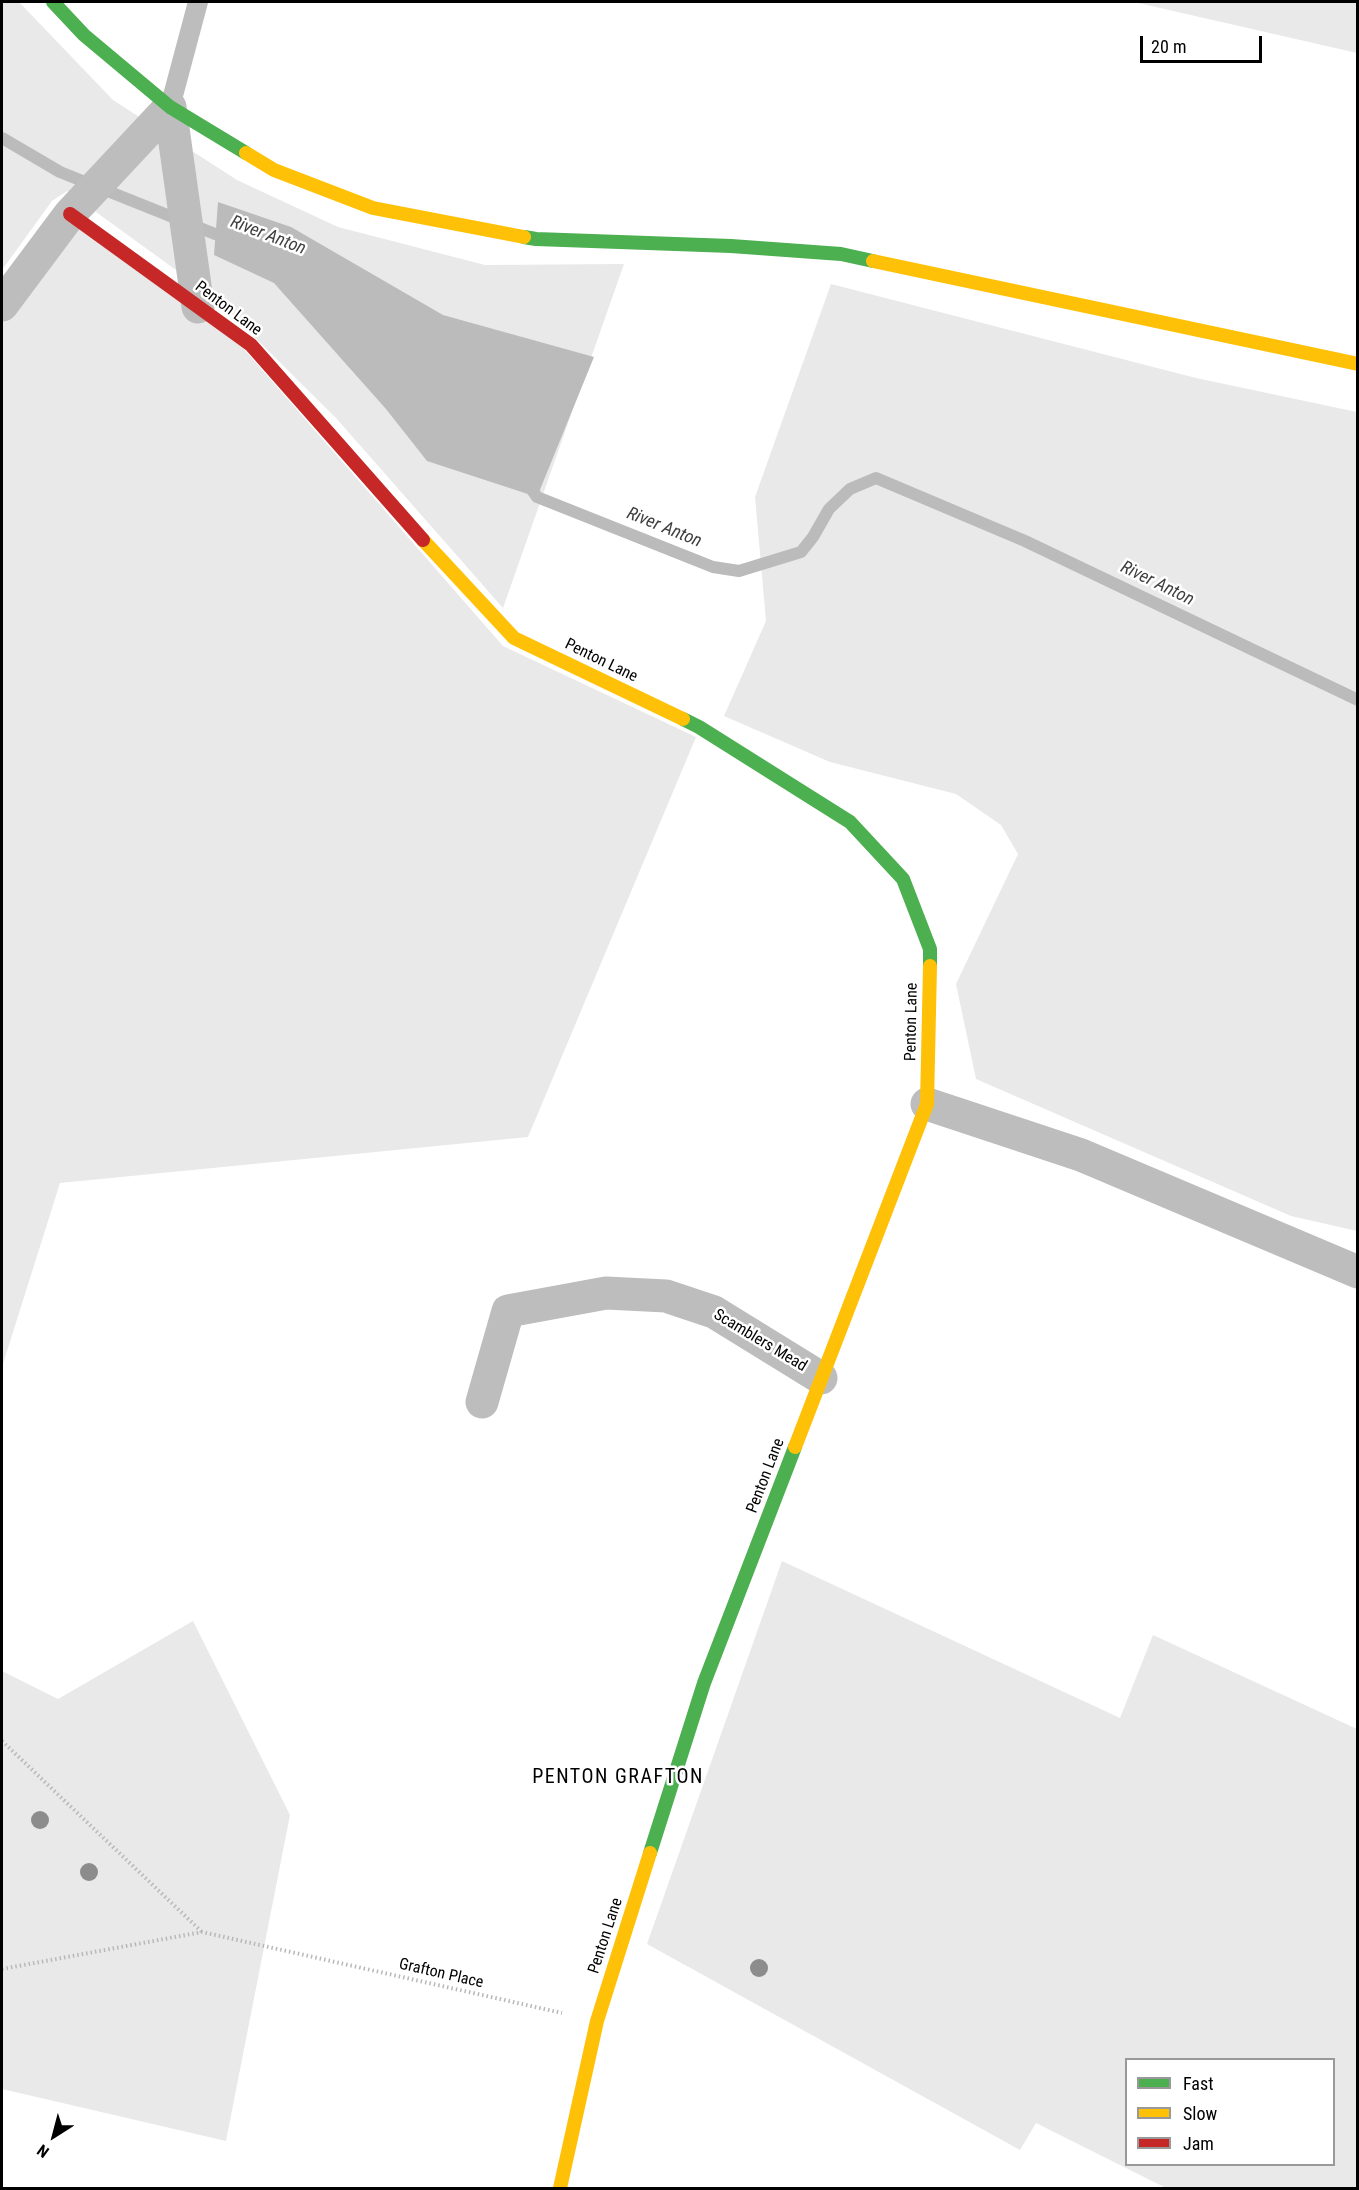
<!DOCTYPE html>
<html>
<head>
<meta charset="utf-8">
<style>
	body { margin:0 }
	#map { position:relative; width:1359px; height:2190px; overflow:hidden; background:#fff; font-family:"Roboto Condensed",sans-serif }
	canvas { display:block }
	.frame { position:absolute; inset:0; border:3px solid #000; pointer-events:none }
	.legend { position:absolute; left:1125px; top:2058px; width:210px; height:108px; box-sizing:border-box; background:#fff; border:2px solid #999; margin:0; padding:8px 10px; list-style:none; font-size:18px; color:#000 }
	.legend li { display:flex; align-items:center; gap:12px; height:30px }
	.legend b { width:30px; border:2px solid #999 }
	.north { position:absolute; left:24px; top:2106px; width:60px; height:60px; -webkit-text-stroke:4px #fff; paint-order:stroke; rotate:216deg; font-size:16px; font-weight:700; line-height:24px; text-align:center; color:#000 }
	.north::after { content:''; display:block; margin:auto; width:21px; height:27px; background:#000; clip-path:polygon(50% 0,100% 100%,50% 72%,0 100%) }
	.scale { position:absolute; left:1140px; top:36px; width:122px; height:27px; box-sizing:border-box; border:3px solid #000; border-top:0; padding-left:8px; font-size:18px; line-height:21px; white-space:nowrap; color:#000; -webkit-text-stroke:4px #fff; paint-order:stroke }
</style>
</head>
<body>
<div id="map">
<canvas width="1359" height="2190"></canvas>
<div class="frame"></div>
<ul class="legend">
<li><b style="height:8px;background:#4caf50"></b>Fast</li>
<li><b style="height:8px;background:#ffc107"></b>Slow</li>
<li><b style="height:8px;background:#c62828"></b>Jam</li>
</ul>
<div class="north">N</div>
<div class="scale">20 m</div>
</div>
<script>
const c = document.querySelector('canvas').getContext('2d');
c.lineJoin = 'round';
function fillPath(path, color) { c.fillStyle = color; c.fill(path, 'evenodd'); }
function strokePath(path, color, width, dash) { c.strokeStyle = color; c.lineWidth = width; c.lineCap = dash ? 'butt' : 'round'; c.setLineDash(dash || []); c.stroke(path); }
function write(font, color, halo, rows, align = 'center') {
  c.font = font + ' "Roboto Condensed",sans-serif'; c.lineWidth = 5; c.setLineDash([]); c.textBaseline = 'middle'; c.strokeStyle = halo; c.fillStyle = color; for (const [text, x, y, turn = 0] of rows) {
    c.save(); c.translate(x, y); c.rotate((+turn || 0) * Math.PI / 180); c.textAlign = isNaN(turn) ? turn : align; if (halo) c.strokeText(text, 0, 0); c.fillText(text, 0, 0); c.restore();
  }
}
const green = new Path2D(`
	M2,2H19L113,100L237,180L338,227L485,265L624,264L503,608L336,418L216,299L67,191L52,201L2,270Z
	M1134,2H1357V53Z
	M72,224L243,348L503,646L696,737L528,1137L60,1183L2,1367V319Z
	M831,284L1196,378L1357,412V1231L1291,1216L976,1079L956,984L1018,854L1001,825L956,794L830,762L724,716L766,621L755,497Z
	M782,1561L1120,1718L1153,1635L1357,1729V2188H1166L1036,2123L1020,2150L647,1944ZM1126,2060H1334V2164H1126Z
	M193,1621L290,1815L226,2141L2,2089V1671L58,1699Z`);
const water = new Path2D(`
	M218,202L291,227L443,315L594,357L537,497L427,461L386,409L274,283L214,255Z`);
const stream = new Path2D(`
	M2,138L60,172L230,240
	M528,484L537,497L713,567L739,571L801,552L813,537L829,509L850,489L876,478L1025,541L1358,700`);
const path = new Path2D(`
	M2,1741L202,1932
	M2,1969L202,1932L562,2013`);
const lane = new Path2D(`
	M170,107L198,2`);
const street = new Path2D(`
	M170,107L198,307
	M2,305L70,214L170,107
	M927,1104L1081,1155L1358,1272
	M482,1402L508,1311L606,1293L666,1296L714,1312L821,1378`);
const fast = new Path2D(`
	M53,2L84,35L170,107L246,153
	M524,237L536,239L731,246L841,254L873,261
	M683,719L699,727L850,822L903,879L930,949V966
	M650,1853L704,1683L795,1447`);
const slow = new Path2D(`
	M246,153L274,170L373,208L524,237
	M873,261L1358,364
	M423,540L514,638L683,719
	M795,1447L927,1104L930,966
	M560,2188L597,2021L650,1853`);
const jam = new Path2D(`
	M70,214L251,345L423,540`);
const trees = [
	[40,1820],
	[89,1872],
	[759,1968]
];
const streetNames = [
	["Penton Lane",228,309,37],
	["Penton Lane",601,661,26],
	["Penton Lane",912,1022,-89],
	["Scamblers Mead",760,1341,31],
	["Penton Lane",766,1476,-69],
	["Penton Lane",606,1936,-72],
	["Grafton Place",441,1974,13]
];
const waterNames = [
	["River Anton",268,236,21],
	["River Anton",664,528,22],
	["River Anton",1157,584,26]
];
const quarterNames = [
	["PENTON GRAFTON",618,1778]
];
fillPath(green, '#e9e9e9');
fillPath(water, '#bbb');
strokePath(stream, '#bbb', 12);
strokePath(path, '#b8b8b8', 4, [1.5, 3]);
strokePath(lane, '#bdbdbd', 20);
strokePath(street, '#bdbdbd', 33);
strokePath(fast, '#4caf50', 14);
strokePath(slow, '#ffc107', 14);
strokePath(jam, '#c62828', 14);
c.fillStyle = '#8c8c8c';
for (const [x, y] of trees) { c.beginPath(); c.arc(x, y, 9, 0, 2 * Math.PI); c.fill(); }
write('16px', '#000', '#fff', streetNames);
write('italic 18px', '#3f3f3f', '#fff', waterNames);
c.letterSpacing = '1.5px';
write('20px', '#000', '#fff', quarterNames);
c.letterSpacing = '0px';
</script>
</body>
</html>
